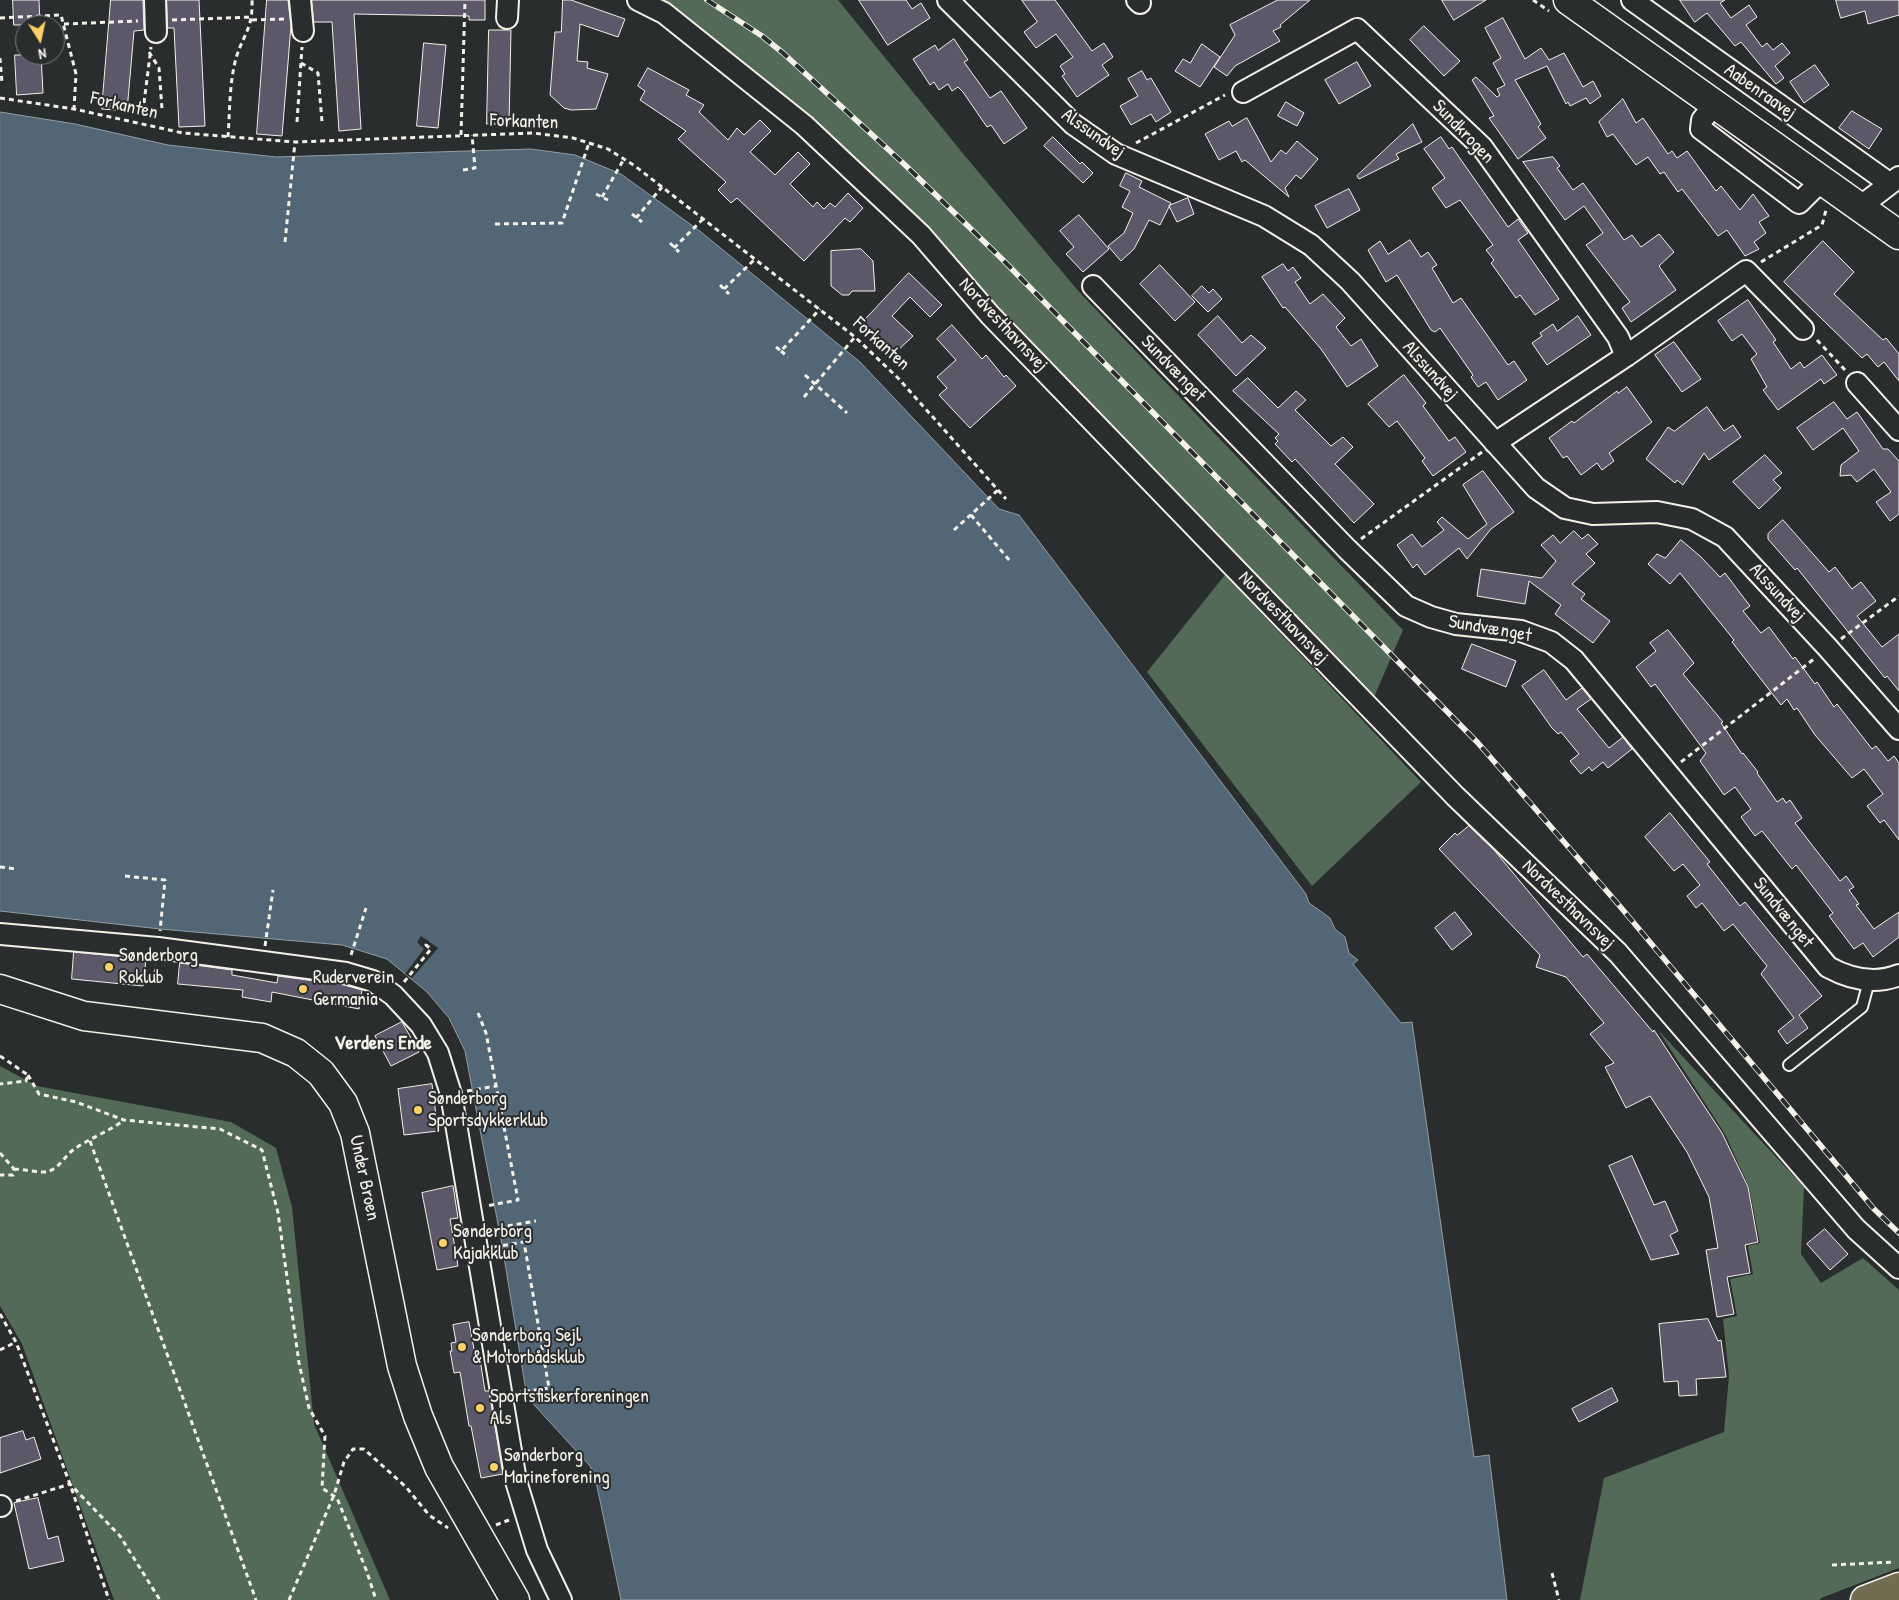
<!DOCTYPE html>
<html>
<head>
<meta charset="utf-8">
<style>
	body { margin:0 }
	#map { position:relative; width:1899px; height:1600px; overflow:hidden; background:#2a2d2e; font-family:"Patrick Hand",sans-serif }
	canvas { display:block }
	.north { position:absolute; left:15px; top:15px; width:50px; height:50px; box-sizing:border-box; background:#2a2d2e; border:1px solid #7b7b78; border-radius:50%; rotate:170deg; font-size:14px; font-weight:700; line-height:20px; text-align:center; color:#f4f1e8 }
	.north::after { content:''; display:block; margin:auto; width:18px; height:22px; background:#ffd166; clip-path:polygon(50% 0,100% 100%,50% 72%,0 100%) }
</style>
</head>
<body>
<div id="map">
<canvas width="1899" height="1600"></canvas>
<div class="north">N</div>
</div>
<script>
const c = document.querySelector('canvas').getContext('2d');
c.lineJoin = 'round';
function fillPath(path, color) { c.fillStyle = color; c.fill(path, 'evenodd'); }
function strokePath(path, color, width, dash) { c.strokeStyle = color; c.lineWidth = width; c.lineCap = dash ? 'butt' : 'round'; c.setLineDash(dash || []); c.stroke(path); }
function write(font, color, halo, rows, align = 'center') {
  c.font = font + ' "Patrick Hand",sans-serif'; c.lineWidth = 4; c.setLineDash([]); c.textBaseline = 'middle'; c.strokeStyle = halo; c.fillStyle = color; for (const [text, x, y, turn = 0] of rows) {
    c.save(); c.translate(x, y); c.rotate((+turn || 0) * Math.PI / 180); c.textAlign = isNaN(turn) ? turn : align; if (halo) c.strokeText(text, 0, 0); c.fillText(text, 0, 0); c.restore();
  }
}
const green = new Path2D(`
	M658,0H838L965,156L1080,293L1403,630L1374,697L1093,409L816,120L671,5Z
	M1225,575L1421,782L1312,886L1147,672Z
	M1658,1030L1804,1187L1801,1254L1821,1283L1863,1258L1899,1290V1568L1821,1598L1820,1600H1580L1604,1478L1724,1432L1729,1376L1723,1319L1737,1316L1730,1279L1753,1274L1748,1246L1760,1243L1749,1187L1725,1134Z
	M0,1066L37,1086L231,1122L276,1148L292,1207L314,1424L390,1600H114L22,1344L0,1306Z`);
const water = new Path2D(`
	M0,112L75,124L168,145L276,157L531,149L575,155L621,174L701,232L860,362L999,509L1019,515L1306,894L1309,903L1330,918L1335,929L1345,937L1349,953L1358,960L1353,964L1401,1023L1412,1022L1474,1457L1489,1455L1507,1600H621L595,1477L590,1466L527,1397L502,1245L465,1051L449,1018L427,992L387,959L342,945L160,929L0,911Z`);
const pier = new Path2D(`
	M421,936L438,948L412,978L405,974L424,949L417,942Z`);
const building = new Path2D(`
	M13,0H39L40,25H14Z
	M111,0H143L144,30L134,31L127,111L102,109Z
	M167,0H199L205,126L179,127L174,28H168Z
	M267,0H288L291,26L282,136L257,134Z
	M312,0H485V20H469V16L354,14L361,129L339,131L332,22H314Z
	M563,0H571L625,19L618,37L580,24L577,61L588,62L587,68L608,74L596,109L571,110L564,108L550,95L555,32H561Z
	M859,0H906L912,9L921,3L930,18L888,45Z
	M1022,0H1055L1092,51L1104,43L1113,57L1102,65L1109,75L1077,97L1062,76L1065,74L1060,66L1073,57L1056,34L1036,48L1024,32L1037,22Z
	M1278,0H1310L1280,25L1281,27L1273,31L1280,41L1235,66L1227,76L1214,67L1235,35L1230,25Z
	M1442,0H1486L1454,20Z
	M1680,0H1725L1720,3L1731,18L1749,5L1757,17L1746,25L1762,47L1767,43L1773,50L1782,43L1790,53L1775,66L1784,78L1776,84L1741,42L1735,46L1707,13L1695,22Z
	M1836,0H1899V15L1868,24L1865,11L1841,18Z
	M1503,18L1525,59L1541,48L1549,60L1564,53L1583,87L1593,81L1601,96L1590,104L1586,98L1570,106L1568,102L1566,104L1547,66L1515,80L1541,124L1538,127L1546,138L1518,159L1489,118L1494,116L1472,80L1476,77L1497,97L1500,95L1497,89L1505,85L1493,63L1501,58L1485,28Z
	M1424,26L1460,61L1444,76L1410,40Z
	M489,30H511L509,124H487Z
	M954,39L968,60L964,62L990,98L1001,91L1027,128L1004,144L991,125L987,127L963,92L958,87L952,91L948,84L939,90L934,82L930,85L913,59L935,45L938,50Z
	M424,43L446,45L438,128L417,126Z
	M1202,44L1220,57L1200,87L1175,71L1183,59L1190,63Z
	M15,55H41L43,93L17,95Z
	M1357,62L1371,86L1339,104L1325,80Z
	M1815,65L1829,85L1804,103L1790,82Z
	M648,68L689,90L686,95L704,105L699,112L728,140L737,128L744,135L760,120L771,131L750,152L775,175L798,152L810,164L790,184L813,207L817,202L824,209L830,203L835,207L848,193L863,208L850,222L845,218L804,261L737,198L731,203L718,190L726,182L678,139L686,131L640,100L645,91L638,86Z
	M1142,71L1147,80L1151,78L1171,112L1156,122L1151,114L1131,125L1120,106L1138,96L1128,79Z
	M1623,99L1636,123L1643,118L1668,154L1672,151L1677,158L1687,151L1716,191L1721,186L1740,210L1753,194L1769,216L1759,222L1766,233L1754,242L1759,249L1745,256L1727,230L1718,236L1682,189L1678,192L1664,172L1660,174L1648,157L1636,165L1613,134L1607,137L1599,122Z
	M1286,102L1304,113L1297,126L1278,116Z
	M1852,111L1882,129L1869,149L1839,128Z
	M1247,118L1271,162L1281,150L1286,154L1297,141L1318,159L1301,179L1296,175L1285,188L1289,197L1245,160L1242,162L1236,151L1219,160L1205,134L1229,121L1232,126Z
	M1413,124L1422,142L1396,154L1399,159L1359,179L1357,176Z
	M1053,137L1080,164L1082,162L1093,173L1083,183L1044,146Z
	M1441,137L1449,149L1452,147L1508,227L1518,219L1528,233L1518,240L1559,299L1535,315L1520,295L1516,298L1491,263L1494,260L1486,250L1493,245L1460,200L1446,208L1432,188L1445,178L1424,149Z
	M1553,157L1560,166L1557,168L1573,190L1583,183L1624,240L1632,235L1641,247L1659,234L1674,252L1659,266L1676,290L1631,322L1622,308L1630,302L1586,245L1603,233L1584,206L1565,220L1523,162Z
	M1126,173L1142,181L1139,187L1171,203L1160,225L1149,220L1134,249L1121,261L1108,246L1124,233L1133,213L1122,207L1130,191L1120,186Z
	M1349,189L1360,210L1327,228L1315,206Z
	M1188,198L1194,214L1177,222L1169,206Z
	M1079,215L1109,249L1083,272L1066,254L1074,247L1060,231Z
	M1410,240L1421,257L1428,252L1437,265L1432,268L1453,303L1461,298L1508,365L1514,361L1527,380L1498,400L1486,382L1478,387L1471,377L1473,375L1440,328L1435,332L1431,330L1397,275L1386,282L1368,250L1380,241L1388,254Z
	M1823,241L1854,272L1834,294L1883,340L1886,338L1899,354V381L1884,362L1878,367L1867,354L1862,358L1784,282Z
	M861,249L873,261L875,291H852L849,295H842L831,286V251Z
	M1283,264L1288,271L1293,267L1301,278L1295,282L1310,304L1323,294L1345,318L1336,327L1351,346L1361,339L1378,366L1347,387L1321,349L1285,307L1283,308L1262,277Z
	M1160,265L1195,302L1175,321L1140,284Z
	M909,273L942,305L930,317L910,297L892,316L913,336L896,352L863,322Z
	M1202,286L1209,293L1213,289L1222,299L1208,312L1192,296Z
	M1748,300L1776,340L1773,342L1791,369L1800,362L1804,368L1822,355L1837,375L1824,384L1821,379L1778,410L1763,390L1767,387L1751,359L1757,354L1742,334L1732,341L1718,321Z
	M1218,316L1242,343L1251,335L1266,348L1236,376L1198,335Z
	M1578,316L1591,335L1547,365L1532,343L1542,336L1540,333L1553,324L1557,331Z
	M952,325L982,359L986,355L1004,377L1006,375L1016,386L970,428L939,395L947,388L937,377L956,360L937,339Z
	M1674,342L1701,379L1682,392L1655,355Z
	M1404,375L1426,403L1423,406L1449,441L1455,437L1466,452L1433,476L1422,461L1425,458L1397,421L1389,427L1368,404Z
	M1248,378L1278,408L1296,391L1306,400L1295,410L1331,446L1343,437L1353,447L1335,464L1374,504L1354,523L1295,459L1292,462L1275,444L1278,441L1275,438L1279,434L1233,391Z
	M1627,387L1652,422L1609,453L1614,461L1602,470L1597,463L1581,475L1567,456L1563,458L1549,438L1572,421L1574,423L1617,391L1618,393Z
	M1834,402L1847,419L1857,412L1883,449H1888L1899,461V514L1890,521L1876,502L1891,492L1874,469L1857,482L1851,475L1840,476L1841,465L1859,451L1843,428L1813,450L1797,428Z
	M1707,407L1724,431L1733,425L1741,437L1709,460L1704,453L1683,485L1677,480L1675,483L1646,459L1668,427L1674,431Z
	M1765,455L1782,473L1773,480L1781,488L1759,509L1733,482Z
	M1483,471L1514,512L1491,529L1467,559L1459,548L1425,575L1417,564L1413,568L1397,545L1412,534L1422,547L1444,530L1437,522L1442,517L1468,539L1487,524L1463,485Z
	M1783,520L1829,572L1835,567L1852,589L1861,582L1876,601L1857,616L1882,647L1899,634V691L1887,676L1885,678L1797,568L1795,570L1768,539V534Z
	M1574,531L1582,539L1588,534L1598,544L1586,554L1595,563L1572,584L1585,594L1581,599L1610,621L1593,643L1555,614L1561,605L1529,581L1525,604L1477,596L1481,569L1542,578L1556,561L1541,545L1553,535L1560,543Z
	M1681,540L1700,556L1720,577L1725,573L1750,606L1743,611L1761,633L1769,627L1793,659L1795,657L1815,684L1817,682L1834,707L1837,704L1872,749L1876,746L1888,761L1894,756L1899,763V840L1884,820L1880,823L1867,806L1883,794L1864,769L1852,778L1815,735L1797,708L1794,710L1787,699L1781,705L1732,642L1734,640L1680,573L1670,584L1648,564L1657,554L1665,558Z
	M1668,630L1694,663L1683,674L1723,722L1721,723L1742,754L1743,753L1758,772L1757,773L1777,802L1783,798L1786,803L1790,800L1802,818L1795,823L1840,881L1846,876L1854,887L1849,890L1859,904L1856,905L1874,929L1899,912V937L1873,957L1863,943L1854,949L1829,916L1833,913L1796,865L1792,869L1762,831L1755,836L1741,817L1751,809L1735,787L1724,795L1700,761L1706,753L1655,684L1651,687L1636,667L1656,651L1650,643Z
	M1472,644L1516,661L1506,687L1462,669Z
	M1544,670L1566,700L1582,688L1591,699L1577,709L1609,748L1623,737L1632,749L1608,768L1603,762L1592,771L1589,767L1581,774L1570,761L1579,754L1561,732L1558,734L1552,728L1522,686Z
	M1670,813L1710,862L1707,864L1740,906L1745,902L1822,996L1799,1015L1808,1028L1787,1044L1778,1031L1794,1018L1761,974L1767,966L1733,924L1724,931L1702,903L1696,908L1687,896L1700,885L1683,864L1674,871L1645,837Z
	M1469,826L1494,850L1583,957L1587,954L1653,1032L1654,1030L1722,1133L1748,1187L1758,1242L1745,1245L1750,1273L1727,1277L1734,1314L1717,1317L1706,1250L1718,1248L1709,1197L1687,1152L1650,1096L1626,1108L1605,1067L1614,1063L1590,1034L1604,1023L1566,977L1536,967L1540,955L1439,849L1455,833L1457,835Z
	M1455,912L1472,934L1452,950L1435,928Z
	M74,952L146,959L143,986L72,979Z
	M180,963L232,970V975L277,983L278,976L344,985L362,990L359,1009L272,992L271,1002L242,997L243,990L178,984Z
	M402,1022L419,1052L391,1066L375,1036Z
	M432,1084L438,1131L404,1135L398,1089Z
	M1632,1156L1654,1205L1665,1201L1678,1231L1670,1235L1679,1254L1651,1260L1609,1166Z
	M453,1186L458,1218L450,1219L458,1266L437,1270L422,1193Z
	M1825,1229L1848,1254L1830,1270L1807,1244Z
	M1708,1319L1718,1341L1721,1340L1726,1377L1696,1379L1697,1395L1679,1396L1678,1381L1664,1382L1659,1324Z
	M469,1322L476,1360L480,1359L485,1391H489L503,1474L481,1478L471,1426H469L460,1372L454,1373L450,1351H452L451,1343L456,1342L453,1325Z
	M1612,1388L1618,1401L1579,1422L1572,1409Z
	M23,1431L26,1440L34,1437L41,1459L0,1473V1438Z
	M38,1498L48,1539L58,1536L64,1561L29,1569L14,1503Z`);
const path = new Path2D(`
	M1533,0L1549,11
	M0,18L61,15L76,74L74,109
	M172,20L253,17
	M252,20L284,19
	M64,24L138,21
	M149,52L159,68L162,109
	M0,58L2,83
	M301,63L318,73L322,122
	M0,98L74,109L183,133L295,142L533,133L573,138L589,143L608,149L635,166L855,337L898,378L1006,499
	M144,103L151,47
	M297,122L302,47
	M461,135L465,0
	M228,137C230,110 229,81 237,55C245,32 253,27 252,0
	M1136,143L1225,95
	M463,170L475,168L472,135
	M596,194L608,200
	M602,197L624,159
	M632,214L642,222
	M636,218L662,187
	M495,224L562,223L589,143
	M285,242L295,142
	M670,243L679,252
	M674,248L703,219
	M1761,262L1822,225L1826,210
	M720,285L729,294
	M724,289L755,259
	M1817,340L1845,370
	M776,347L781,351L820,309
	M781,351L788,357
	M805,375L847,413
	M804,397L855,337
	M971,515L1010,561
	M954,530L998,490
	M1361,539L1482,452
	M1841,639L1899,596
	M1681,762L1814,659
	M0,867L17,869
	M125,876L165,880L160,931
	M265,946L273,890
	M351,955L366,908
	M155,974L156,965
	M404,982L431,949L426,945L429,942
	M478,1013L486,1033L518,1200L486,1206
	M0,1056L28,1075L26,1081L0,1084
	M28,1075L39,1094L76,1102L124,1120L220,1129L262,1150L278,1213L299,1363L309,1408L325,1436L322,1488L337,1498L367,1572L376,1600
	M467,1091L496,1086
	M90,1141L256,1600
	M0,1153L14,1169L13,1175H0
	M14,1169C25,1169 41,1174 49,1171C59,1168 65,1156 73,1150C88,1139 108,1132 124,1120
	M490,1229L536,1221
	M494,1247L524,1242L549,1388L520,1392
	M0,1314L16,1342L70,1484L109,1600
	M0,1350L16,1342
	M16,1501L70,1484L120,1536L160,1600
	M496,1525L509,1520
	M1832,1565L1894,1562
	M1552,1573L1559,1600
	M289,1600L334,1495L344,1462L353,1449H364L406,1487L429,1515L448,1528`);
const lane = new Path2D(`
	M1789,1065L1862,1007L1869,981`);
const street = new Path2D(`
	M155,0L156,32
	M300,0L303,31
	M638,0L664,13L804,125L921,235L990,315L1455,796L1618,953L1856,1229L1899,1268
	M948,0L1073,124L1116,154L1264,216L1311,245L1350,281L1536,488L1565,508L1593,514L1657,512L1692,519L1725,537L1828,648L1899,729
	M1137,0L1140,3
	M1632,0L1889,183
	M507,18L508,0
	M1243,92L1357,29L1482,147L1618,337L1626,356
	M1715,104L1702,120L1701,129L1799,203L1822,180
	M1861,206L1899,177
	M1093,286L1347,549L1406,606L1431,617L1456,624L1521,631L1551,642L1574,660L1828,967C1850,979 1874,985 1899,975
	M1857,383L1899,430
	M1495,443L1626,356L1746,271L1803,329
	M0,934L158,948L346,973L373,981L393,995L421,1025L438,1053L451,1094L516,1481L537,1550L561,1600
	M0,1506H1`);
const secondary = new Path2D(`
	M1568,0L1899,235
	M0,989L84,1016L262,1038L296,1053L321,1073L343,1103L355,1133L402,1366L418,1416L439,1467L515,1600`);
const highway = new Path2D(`
	M1865,1600L1899,1587`);
const rail = new Path2D(`
	M707,0L762,36L783,53L904,164L1002,259L1478,743L1618,904L1874,1209L1899,1233`);
const markers = [
	[109,967,5,"#ffd166"],
	[303,989,5,"#ffd166"],
	[418,1110,5,"#ffd166"],
	[443,1243,5,"#ffd166"],
	[462,1347,5,"#ffd166"],
	[480,1408,5,"#ffd166"],
	[494,1467,5,"#ffd166"]
];
const streetNames = [
	["Aabenraavej",1760,92,35],
	["Forkanten",124,106,13],
	["Forkanten",524,122,2],
	["Sundkrogen",1463,132,46],
	["Alssundvej",1093,134,35],
	["Nordvesthavnsvej",1003,325,47],
	["Forkanten",881,344,42],
	["Sundvænget",1173,369,46],
	["Alssundvej",1430,371,48],
	["Alssundvej",1777,593,47],
	["Nordvesthavnsvej",1283,618,46],
	["Sundvænget",1490,629,10],
	["Nordvesthavnsvej",1568,905,44],
	["Sundvænget",1783,913,51],
	["Under Broen",364,1178,78]
];
const poiNames = [
	["Sønderborg",119,956],
	["Roklub",119,978],
	["Ruderverein",313,978],
	["Germania",313,1000],
	["Sønderborg",428,1099],
	["Sportsdykkerklub",428,1121],
	["Sønderborg",453,1232],
	["Kajakklub",453,1254],
	["Sønderborg Sejl",472,1336],
	["& Motorbådsklub",472,1358],
	["Sportsfiskerforeningen",490,1397],
	["Als",490,1419],
	["Sønderborg",504,1456],
	["Marineforening",504,1478]
];
const neighbourhoodNames = [
	["Verdens Ende",383,1044]
];
fillPath(green, '#536a57');
fillPath(water, '#536676');
strokePath(water, '#939ea4', 1);
fillPath(pier, '#2a2d2e');
fillPath(building, '#5c586a');
strokePath(building, '#f4f1e8', 1);
strokePath(lane, '#f4f1e8', 14);
strokePath(street, '#f4f1e8', 24);
strokePath(secondary, '#f4f1e8', 31);
strokePath(highway, '#f4f1e8', 31);
strokePath(path, '#f4f1e8', 3, [5, 4]);
strokePath(lane, '#2a2d2e', 10);
strokePath(street, '#2a2d2e', 20);
strokePath(secondary, '#2a2d2e', 28);
strokePath(highway, '#736b52', 28);
strokePath(rail, '#f4f1e8', 5.5);
strokePath(rail, '#2a2d2e', 4, [11]);
for (const [x, y, r, color] of markers) { const dot = new Path2D(); dot.arc(x, y, r, 0, 2 * Math.PI); c.fillStyle = color; c.fill(dot); strokePath(dot, '#2a2d2e', 2); }
write('19px', '#f4f1e8', '#2a2d2e', streetNames);
write('19px', '#f4f1e8', '#2a2d2e', poiNames, 'left');
write('bold 20px', '#f4f1e8', '#2a2d2e', neighbourhoodNames);
</script>
</body>
</html>
